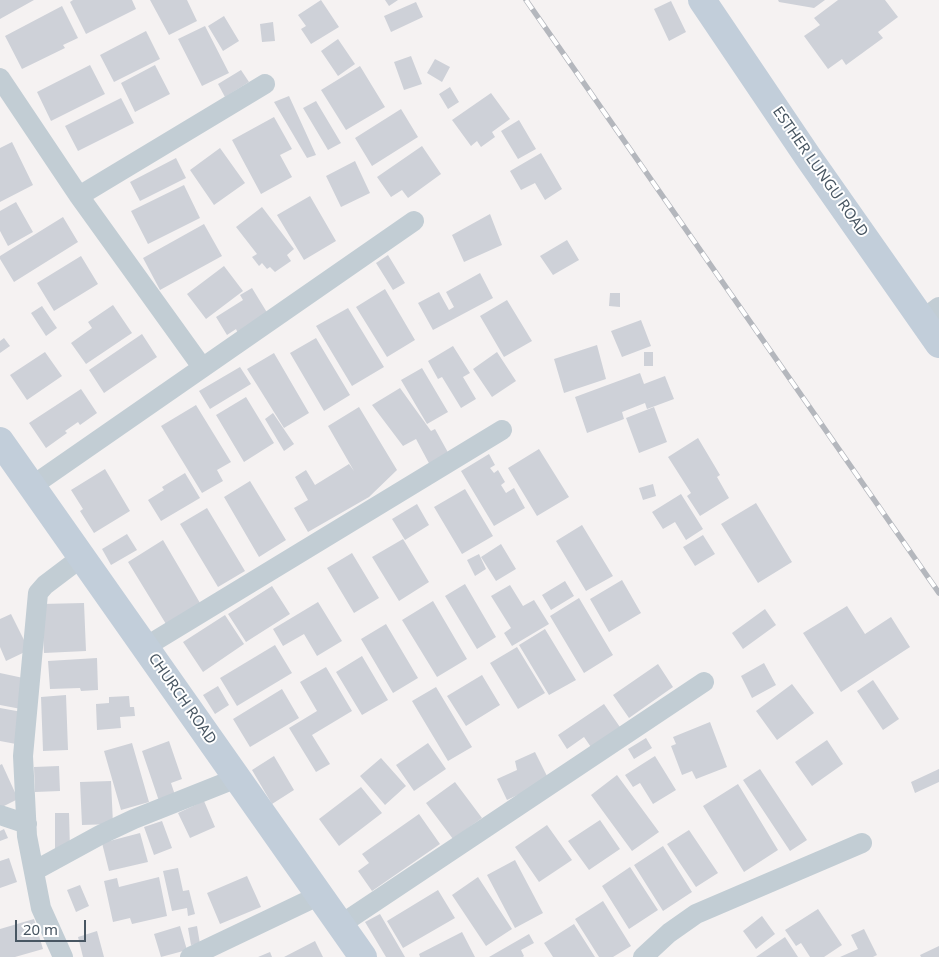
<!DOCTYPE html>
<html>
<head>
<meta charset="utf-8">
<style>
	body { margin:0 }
	#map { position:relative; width:939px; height:957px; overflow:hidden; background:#f5f2f2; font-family:"Noto Sans",sans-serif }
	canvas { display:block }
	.scale { position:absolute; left:15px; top:920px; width:71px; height:22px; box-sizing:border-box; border:2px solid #485662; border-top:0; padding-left:6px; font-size:15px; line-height:18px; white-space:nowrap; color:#485662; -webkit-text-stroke:4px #fff; paint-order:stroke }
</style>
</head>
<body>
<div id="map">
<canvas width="939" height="957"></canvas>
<div class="scale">20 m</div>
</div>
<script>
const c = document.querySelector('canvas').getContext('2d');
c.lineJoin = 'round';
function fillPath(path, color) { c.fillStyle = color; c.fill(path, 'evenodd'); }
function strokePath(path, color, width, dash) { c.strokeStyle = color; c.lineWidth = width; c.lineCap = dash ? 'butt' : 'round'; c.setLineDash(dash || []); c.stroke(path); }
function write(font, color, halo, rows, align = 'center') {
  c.font = font + ' "Noto Sans",sans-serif'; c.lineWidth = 4; c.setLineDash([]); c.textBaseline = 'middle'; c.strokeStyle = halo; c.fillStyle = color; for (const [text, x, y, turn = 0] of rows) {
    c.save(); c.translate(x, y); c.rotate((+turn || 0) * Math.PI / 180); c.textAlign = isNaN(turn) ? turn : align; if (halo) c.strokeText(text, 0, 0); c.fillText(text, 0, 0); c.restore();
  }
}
const building = new Path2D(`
	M0,0H34L0,19Z
	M73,0H132L136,9L86,34L70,2Z
	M150,0H187L197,21L169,35Z
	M321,0L339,27L311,44L301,29L306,26L298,15Z
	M385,0H398L389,6Z
	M778,0H825L814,8L779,2Z
	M838,0H885L898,17L878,32L883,38L846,65L842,59L828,69L804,36L820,25L814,18Z
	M671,1L686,32L669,41L654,9Z
	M416,2L423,17L391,32L384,16Z
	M62,6L78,38L63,45L65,48L22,69L5,36Z
	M224,16L239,41L223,51L208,26Z
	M273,22L275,41L262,42L260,24Z
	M205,26L229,73L202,86L178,39Z
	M146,31L160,59L114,82L100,55Z
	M338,39L355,64L338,76L321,51Z
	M411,56L422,84L404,90L394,62Z
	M435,59L450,67L442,82L427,73Z
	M90,65L105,94L51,121L37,92Z
	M155,65L170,94L135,112L121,83Z
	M360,66L385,107L346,130L321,90Z
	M241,70L249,82L225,97L218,84Z
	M450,87L459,102L448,109L439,94Z
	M491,93L510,119L492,132L495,137L481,147L477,141L471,146L452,120Z
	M289,96L316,155L307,158L274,102Z
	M121,98L134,123L78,151L65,126Z
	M316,101L341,143L328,150L303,108Z
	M401,109L418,137L372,166L355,138Z
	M274,117L292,149L280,155L292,177L261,194L232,140Z
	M519,120L536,149L518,159L501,131Z
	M12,142L33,185L0,202V148Z
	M422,146L441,174L408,198L402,190L391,197L377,177Z
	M220,148L245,183L214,205L190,170Z
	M541,153L562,189L545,200L535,183L521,190L510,171Z
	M176,158L186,178L140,201L130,182Z
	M355,161L370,193L341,207L326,176Z
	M184,185L200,218L148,244L131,211Z
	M310,196L336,241L304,260L277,215Z
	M16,202L33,232L8,246L0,231V211Z
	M262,207L294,249L287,255L291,261L275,272L270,267L267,269L262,263L259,266L252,257L257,254L236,227Z
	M490,214L502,245L464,262L452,235Z
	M63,217L78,242L14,282L0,259V256Z
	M204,224L222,256L160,290L143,258Z
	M567,240L579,260L553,275L540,256Z
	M388,255L405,283L393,290L376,263Z
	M81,256L98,284L54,311L37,283Z
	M224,266L243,291L206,319L187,294Z
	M480,273L493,298L433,330L418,303L439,292L449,310L454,307L446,292Z
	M252,288L271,319L240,338L236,329L227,335L216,317L243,300L240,295Z
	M385,289L415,340L387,357L356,307Z
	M610,293H620V307L609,306Z
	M507,300L532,341L504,357L480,316Z
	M113,305L132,333L86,364L71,343L92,328L88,322Z
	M42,306L57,328L46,336L31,313Z
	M348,308L384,367L352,386L316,326Z
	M641,320L651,346L622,357L611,331Z
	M142,334L157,357L104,393L89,370Z
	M4,338L10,346L0,353V341Z
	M316,338L350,395L324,411L290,353Z
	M597,345L606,379L564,393L554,359Z
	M453,346L470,373L463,377L476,399L461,408L442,377L438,379L428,361Z
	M45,352L62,376L27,400L10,375Z
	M497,352L516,381L492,397L473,369Z
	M644,352H653V366H644Z
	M274,353L309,413L284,428L247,369Z
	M240,367L251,384L210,409L199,391Z
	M422,368L448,412L427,424L401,380Z
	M640,373L644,384L665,376L674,399L647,409L645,403L622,412L624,419L587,433L575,397Z
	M400,388L431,431L435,429L450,456L431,467L416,439L403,446L372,405Z
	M81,389L97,413L80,425L78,422L65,431L67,433L46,448L29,423Z
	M246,397L274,443L244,462L216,415Z
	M196,405L231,462L217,470L223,481L202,493L161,426Z
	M359,407L397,470L369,497L308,532L294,508L308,500L295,477L306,470L315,485L349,464L354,471L328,426Z
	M654,407L667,442L639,453L626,418Z
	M273,413L294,444L284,451L265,419Z
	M698,438L720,475L717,477L729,498L700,516L687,496L691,493L668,457Z
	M539,449L569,497L537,516L508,468Z
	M489,454L495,465L490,468L494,473L498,470L505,482L501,485L506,493L514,488L525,508L494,526L461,471Z
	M105,469L130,511L94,533L80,511L83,509L71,490Z
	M185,473L200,498L161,521L148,500L164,490L162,487Z
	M250,481L286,540L259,557L224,497Z
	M653,484L656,496L643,500L639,488Z
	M465,489L493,536L462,554L434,507Z
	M681,494L703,529L686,540L675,522L663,529L652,512Z
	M756,503L792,562L758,583L721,524Z
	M417,504L429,525L405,540L392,519Z
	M207,508L245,571L218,587L180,524Z
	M582,525L613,576L586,591L556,541Z
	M127,534L137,550L111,565L102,549Z
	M703,535L715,554L695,566L683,547Z
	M403,539L429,582L399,601L372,557Z
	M163,540L200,603L166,624L128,562Z
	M501,544L516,569L496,581L481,557Z
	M352,553L379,598L354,613L327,568Z
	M479,554L486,569L475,576L467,560Z
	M622,580L641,613L609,632L590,599Z
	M565,581L574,596L551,610L542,595Z
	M465,584L496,637L477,649L445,596Z
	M510,585L523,606L534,600L549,624L512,646L504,633L511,628L491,596Z
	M272,586L290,614L246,642L228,614Z
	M579,598L613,655L584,673L550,616Z
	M433,601L467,659L437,677L402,620Z
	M318,602L342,641L317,656L304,634L283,646L273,629Z
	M84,603L86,651L44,653L41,604Z
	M847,606L865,634L891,617L910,647L841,692L803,633Z
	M765,609L776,625L743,649L732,633Z
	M11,614L29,650L6,661L0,647V619Z
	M225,615L244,644L203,672L183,642Z
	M386,624L418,678L393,693L361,639Z
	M545,629L576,680L549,695L519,645Z
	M275,645L292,673L237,706L220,678Z
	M517,647L545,693L518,709L490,663Z
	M362,656L388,700L362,715L336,672Z
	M97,658L98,690L81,691L80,688L50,689L48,661Z
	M764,663L776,685L752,698L741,676Z
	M658,664L673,687L629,718L613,695Z
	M326,667L352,711L312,735L330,764L316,772L289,728L317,711L300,682Z
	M0,673L28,679L21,709L0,705Z
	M482,675L500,705L466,726L447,696Z
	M873,680L899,719L883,730L857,691Z
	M792,684L814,713L777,740L756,711Z
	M218,686L229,705L215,714L203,695Z
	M436,687L472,747L448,761L412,701Z
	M282,689L299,718L250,747L233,719Z
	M66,695L68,750L43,751L41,697Z
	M129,696L130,707H134L135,716L120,717L121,728L97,730L96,704L109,703V697Z
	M604,704L622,730L593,750L584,737L567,749L558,735Z
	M0,708L22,712L16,744L0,741Z
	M710,722L727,767L696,779L692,771L682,775L671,746L676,744L673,737Z
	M646,738L652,748L634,759L628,749Z
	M827,740L843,764L812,786L795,762Z
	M169,741L182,779L171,783L175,795L159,801L142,751Z
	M132,743L149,802L121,810L104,751Z
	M428,743L446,769L414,791L396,765Z
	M535,752L549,780L507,800L497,779L517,770L515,761Z
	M274,756L294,790L272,804L252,770Z
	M655,756L676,790L653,804L640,783L633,787L625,775Z
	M381,758L406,786L385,805L360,776Z
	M2,764L18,799L0,808V765Z
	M59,766L60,791L35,792L34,767Z
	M760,769L807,840L790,851L743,780Z
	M939,769V782L915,793L911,782Z
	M617,775L659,832L632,851L591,795Z
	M111,781L113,824L82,825L80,782Z
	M455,782L482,818L453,839L426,803Z
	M738,784L778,850L744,872L703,806Z
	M361,787L382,813L339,846L319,819Z
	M204,801L215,827L190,838L178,813Z
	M55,813H69L70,849H55Z
	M419,814L440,844L372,891L358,871L369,863L362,854Z
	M600,820L620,849L589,870L568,841Z
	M162,821L172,848L154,855L144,827Z
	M547,825L572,860L539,882L515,847Z
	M4,829L8,838L0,841V831Z
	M689,830L718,873L696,887L667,844Z
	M140,833L148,862L109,871L102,843Z
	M663,846L692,892L663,911L634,865Z
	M9,858L17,882L0,888V861Z
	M515,860L543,913L515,928L487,875Z
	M630,867L658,910L629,929L602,886Z
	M178,868L183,891L189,890L195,914L188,916L187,908L172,911L163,871Z
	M247,876L261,907L220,924L207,893Z
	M159,877L167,916L132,924L130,918L113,922L104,881L117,878L119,887Z
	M478,877L512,929L486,946L452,895Z
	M80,885L89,906L76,912L67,890Z
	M438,890L455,918L403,948L387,921Z
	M603,901L631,946L613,957H599L575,919Z
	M818,909L842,945L824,957H810L801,943L796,946L785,930Z
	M380,914L405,957H386L365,922Z
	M762,916L775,934L756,949L743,931Z
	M34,919L43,949L15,957H0V929Z
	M574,924L595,957H553L544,943Z
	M180,926L187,950L161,957L154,934Z
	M197,926L200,944L191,945L188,928Z
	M864,929L877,955L873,957H840L858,949L851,935Z
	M97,931L104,957H83L78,937Z
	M462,932L475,957H420L419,954Z
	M529,934L534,943L521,950L524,956L523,957H489Z
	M785,937L798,957H756Z
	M315,941L323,957H284Z
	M939,946V957H921L920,955Z
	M270,952L272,957H258Z`);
const street = new Path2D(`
	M0,78L79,196L202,367
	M79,196L265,84
	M922,320L939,307
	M32,486L414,221
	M145,647L502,430
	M0,815L27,824
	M34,871L100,835L134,819L237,778
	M340,925L704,682
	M63,957L41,908L27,836L23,756L38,593L45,585L82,557
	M190,957L320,895
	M643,957L669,933L696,914L862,843`);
const secondary = new Path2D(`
	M702,0L808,157L939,344
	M0,441L363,957`);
const rail = new Path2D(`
	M526,0L939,593`);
const streetNames = [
	["ESTHER LUNGU ROAD",820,172,55],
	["CHURCH ROAD",182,699,55]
];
fillPath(building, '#ced1d8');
strokePath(street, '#c2cdd4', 20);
strokePath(secondary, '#c2ceda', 28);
strokePath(rail, '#b4b7bd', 5.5);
strokePath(rail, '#fff', 4, [11]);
write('15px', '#485662', '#fff', streetNames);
</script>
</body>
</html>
